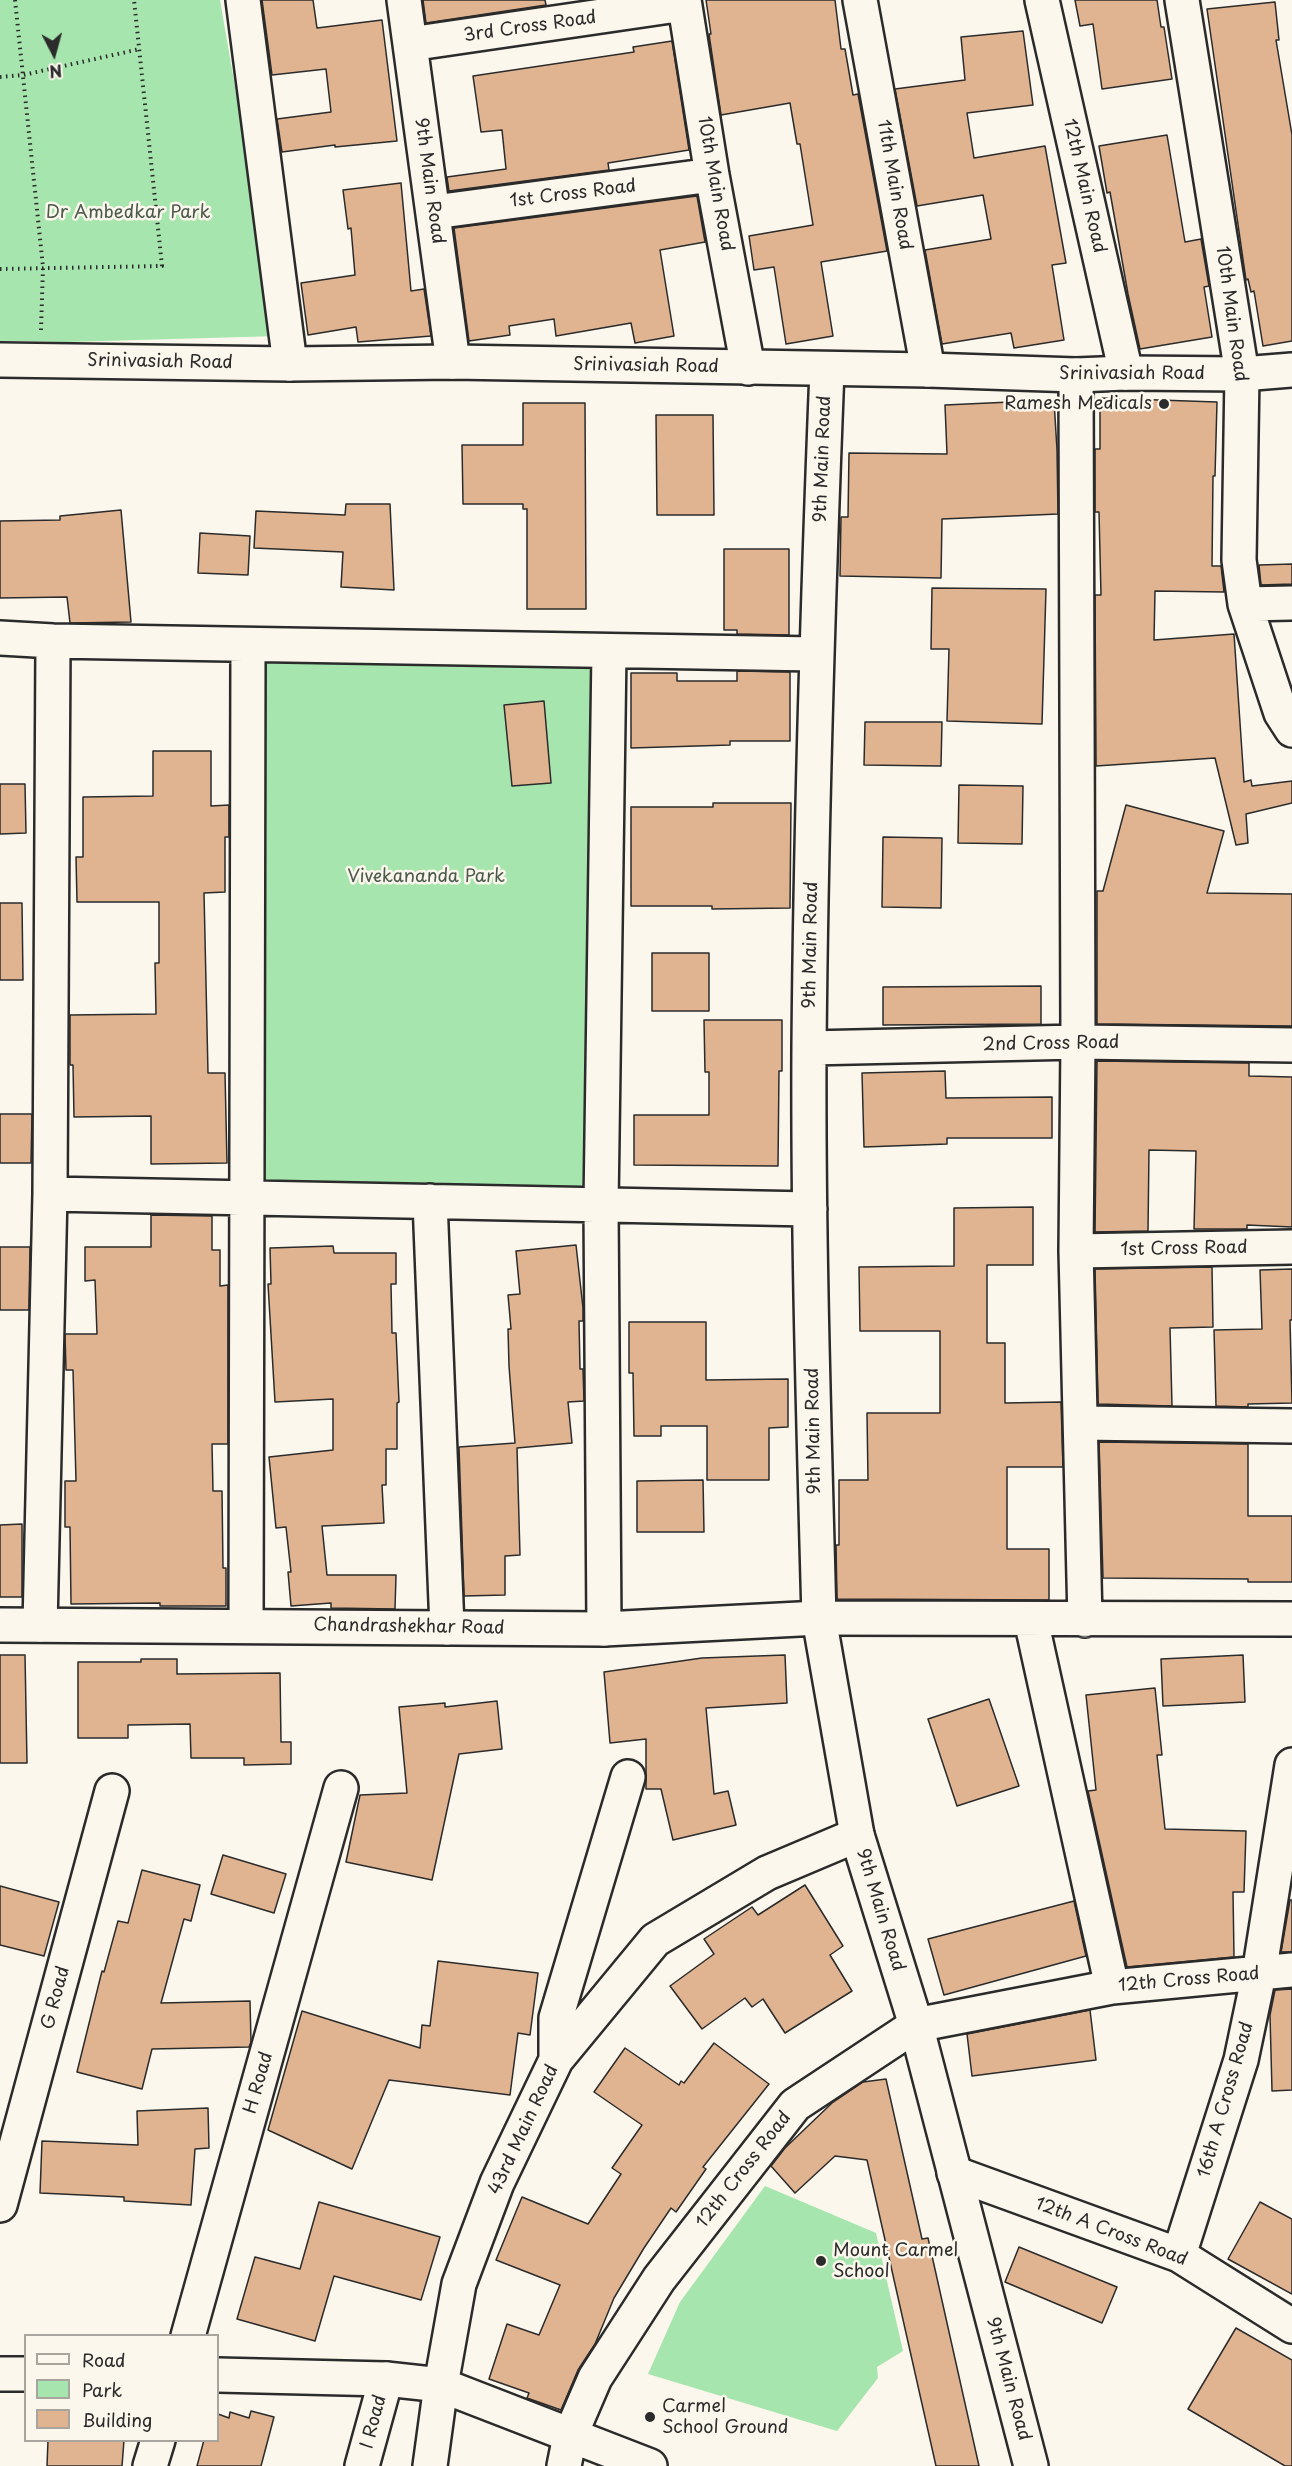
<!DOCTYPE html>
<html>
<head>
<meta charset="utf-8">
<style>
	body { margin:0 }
	#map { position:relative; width:1292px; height:2466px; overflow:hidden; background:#fbf7ec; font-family:"Playpen Sans",sans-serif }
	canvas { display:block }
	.legend { position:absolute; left:24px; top:2334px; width:195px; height:108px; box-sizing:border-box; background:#fbf7ec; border:2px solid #a8a59f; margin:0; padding:8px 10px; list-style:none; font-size:18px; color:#2b2b2b }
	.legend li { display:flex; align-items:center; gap:12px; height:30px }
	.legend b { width:30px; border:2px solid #a8a59f }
	.north { position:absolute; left:24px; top:24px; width:60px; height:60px; -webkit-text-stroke:4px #fbf7ec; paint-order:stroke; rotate:174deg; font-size:16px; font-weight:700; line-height:24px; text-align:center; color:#2b2b2b }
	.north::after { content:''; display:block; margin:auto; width:21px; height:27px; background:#2b2b2b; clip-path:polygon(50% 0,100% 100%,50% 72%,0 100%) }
</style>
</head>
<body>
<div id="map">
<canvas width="1292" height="2466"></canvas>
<ul class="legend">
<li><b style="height:8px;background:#fbf7ec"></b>Road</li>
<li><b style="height:16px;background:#a6e5ad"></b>Park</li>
<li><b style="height:16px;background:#e1b491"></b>Building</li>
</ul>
<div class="north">N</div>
</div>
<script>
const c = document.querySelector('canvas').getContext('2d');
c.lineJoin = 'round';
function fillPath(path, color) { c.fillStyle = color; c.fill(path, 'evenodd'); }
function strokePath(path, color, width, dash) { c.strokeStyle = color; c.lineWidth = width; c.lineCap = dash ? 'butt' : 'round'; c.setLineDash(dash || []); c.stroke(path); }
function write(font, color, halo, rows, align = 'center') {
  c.font = font + ' "Playpen Sans",sans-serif'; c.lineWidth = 5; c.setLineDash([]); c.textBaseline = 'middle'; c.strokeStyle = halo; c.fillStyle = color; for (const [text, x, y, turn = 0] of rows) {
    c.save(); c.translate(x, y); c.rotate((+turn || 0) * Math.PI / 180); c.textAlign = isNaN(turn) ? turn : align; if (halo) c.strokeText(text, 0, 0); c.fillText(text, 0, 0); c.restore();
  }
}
const green = new Path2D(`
	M0,0H220L278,336L68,342L0,341Z
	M248,645L609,651L601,1194L246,1188Z
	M765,2186L876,2233L903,2351L877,2367L878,2378L837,2431L648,2374L680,2302Z`);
const building = new Path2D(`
	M262,0H313L317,28L382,20L397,141L335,147V145L282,152L277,119L331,112L326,69L272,75Z
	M423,0H545L546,5L426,23Z
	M706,0H835L841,49H845L853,95L858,94L887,251L821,262L833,336L786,344L774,267L754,270L749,236L813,225L800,144H797L790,103L721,115L709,34H711Z
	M1075,0H1157L1161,27H1164L1172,79L1102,89L1093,24L1080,26Z
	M1275,2L1279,40H1276L1292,135V341L1263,346L1254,291L1251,292L1248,279L1246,280L1207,9Z
	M1023,31L1033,105L967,113L974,158L1045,146L1066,263L1052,265L1064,340L1014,348L1011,333L942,344L925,250L991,239L983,195L917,206L895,89L965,80L961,37Z
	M672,41L689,150L608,163L609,170L449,191L447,177L506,169L502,130L481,132L473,76L634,52L633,47Z
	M1167,135L1185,242L1201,239L1209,286L1204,287L1212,337L1140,349L1128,294L1110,192L1107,193L1099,146Z
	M401,183L411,291L424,289L431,336L358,342L356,327L308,335L301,283L355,275L351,228L348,229L343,190Z
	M697,196L705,242L660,250L674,336L635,343L631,323L556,336L554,319L509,326L510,335L469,341L454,228Z
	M1100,398L1217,402L1215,476H1213L1212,566H1221L1224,592L1155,591L1154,640L1234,634L1244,782L1251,780L1252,786L1292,781V803L1246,814L1248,843L1236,845L1215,758L1096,766L1095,595H1101L1099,512H1095V449H1100Z
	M1054,400L1057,450L1058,514L942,519L941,578L840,576L841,517H848L849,453L947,454L945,405Z
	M523,403H585L586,609H527V509H523V504H463L462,445H523Z
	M656,415H713L714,515H657Z
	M346,504H390L394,590L341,587L343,552L254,548L256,511L345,515Z
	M121,510L131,622L70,623L67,597L0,598V521L60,520V516Z
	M200,533L250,536L248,575L198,573Z
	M724,549H789V635L737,634V630H724Z
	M1292,564V584L1261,585L1259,565Z
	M932,588L1046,589L1042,724L947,721L949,649H931Z
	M737,671L790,672V741H730V745L631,748V673H677V681H737Z
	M544,701L551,783L512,786L504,705Z
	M865,722H942L941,766L864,765Z
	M153,751H211V806L229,805V837H225V892L204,893L208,1073H225L227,1163L151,1164V1116L74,1117L73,1065H70V1015L156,1014L155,963H159V902H77L76,857H83V797L153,796Z
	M0,784H25L26,833L0,834Z
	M959,785L1023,786L1022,844L958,843Z
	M713,803H791L790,908L712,909V906H631V807H713Z
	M1126,805L1224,831L1207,893L1292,894V1026L1097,1024V891H1103Z
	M883,837L942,838L941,908L882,907Z
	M0,903H22L23,980H0Z
	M652,953H709V1011H652Z
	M1041,986V1024L883,1025V987Z
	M704,1020H782V1071H779L778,1166L634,1165V1115H709V1072H705Z
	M1097,1061L1249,1063V1076L1292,1077V1227L1247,1225V1229H1194L1196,1151L1149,1150L1148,1231L1095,1232Z
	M945,1071L946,1098L1052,1097V1138H947V1144L864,1147L862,1073Z
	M0,1114H32L31,1163H0Z
	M1033,1207V1265H987V1343H1005V1403L1061,1402L1063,1467H1007V1549H1049V1600L837,1599L836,1545H839V1480H868L867,1413H940V1331H860L859,1267L954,1266V1208Z
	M151,1215L212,1216V1250H220V1286L228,1285V1444H212L213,1491H222L223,1568H226V1606H160V1603L71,1604L70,1527H65V1481H76L73,1370H66L65,1334H97L95,1280L85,1281V1247H151Z
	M576,1245L583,1308V1321H579L580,1369H583L584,1401L568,1402L572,1443L517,1448L520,1555L505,1556V1595L464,1596L459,1447L515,1443L509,1366L508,1329H511L508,1295L520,1294L516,1251Z
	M333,1246L334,1253H396V1284H391L392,1333H396L399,1402L397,1403V1449H386V1485H382L384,1523L322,1526L327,1575H396L395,1609L331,1608V1603L291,1606L288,1572H291L286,1527L276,1528L269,1457L333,1450V1399L275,1402L268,1284H271L270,1248Z
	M0,1247H30L29,1310H0Z
	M1212,1267L1213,1327L1170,1328L1172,1406L1098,1404L1095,1269Z
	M1292,1269V1320H1290L1292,1403L1248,1404V1407L1216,1406L1214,1330L1262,1329L1260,1270Z
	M629,1322H706V1380L788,1379V1427L769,1428V1480H707V1426H661V1436H634L633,1373H629Z
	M1099,1442L1248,1444V1516H1292V1582H1248V1579L1103,1578Z
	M703,1480L704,1532H637V1481Z
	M22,1524V1597H0V1525Z
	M0,1655H25L27,1763H0Z
	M785,1655L787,1703L706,1708L714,1794L728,1791L736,1825L673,1840L661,1789H646V1739L610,1743L604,1672L702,1658Z
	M1243,1655L1245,1702L1163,1706L1161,1659Z
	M141,1659H177V1674L280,1673L281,1742H291V1764L244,1765V1758H191L190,1724L128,1725V1738H78V1662H141Z
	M1155,1688L1162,1755H1157L1165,1829L1246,1831L1244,1892H1233L1234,1957L1127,1967L1088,1791L1096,1790L1086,1695Z
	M989,1699L1019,1786L957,1806L928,1719Z
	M497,1701L502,1749L459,1754L432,1880L346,1862L360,1795L407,1793L399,1707L445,1703V1707Z
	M223,1855L286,1874L274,1913L211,1894Z
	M142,1870L200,1885L191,1921L184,1919L161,2003L250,2001L251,2042L249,2047L152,2049L142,2089L77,2072L102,1971L104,1972L118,1921L128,1923Z
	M805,1885L843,1946L830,1955L852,1991L785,2033L763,1999L752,2007L745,1998L702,2029L670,1986L714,1954L704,1939L752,1907L758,1915Z
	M0,1886L59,1902L44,1956L0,1945Z
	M1290,1900H1292V1952H1281Z
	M1074,1901L1086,1956L944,1995L928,1939Z
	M438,1961L538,1973L530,2035L518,2033L510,2095L389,2080L352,2169L268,2130L302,2011L420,2048L422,2025L430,2026Z
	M1292,1989V2090L1272,2091L1270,2015L1275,1990Z
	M1090,2010L1096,2060L972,2076L967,2034Z
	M714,2043L769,2084L703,2167L706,2169L676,2212L671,2208L644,2248L614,2298L595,2344L578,2370L561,2410L527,2398L529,2393L489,2379L507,2324L539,2335L560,2285L496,2260L522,2197L588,2224L621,2174L612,2168L642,2125L594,2092L625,2048L679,2085L681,2081L684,2083Z
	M886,2079L922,2239L928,2238L979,2466H936L867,2160L835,2156L795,2193L771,2166L785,2148L832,2103L863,2082Z
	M208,2108L209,2148L195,2149L191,2205L124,2201V2197L40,2193L42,2141L138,2145L137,2111Z
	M319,2202L440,2237L421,2300L334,2276L315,2341L237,2319L255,2257L300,2269Z
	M1260,2202L1292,2219V2294L1228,2259Z
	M1019,2247L1117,2287L1102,2323L1005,2282Z
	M1236,2328L1292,2360V2466H1285L1188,2409Z
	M251,2411L274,2417L261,2466H197L204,2440H218V2414L229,2418L230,2412L249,2418Z
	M48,2440H124L122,2466H47Z`);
const path = new Path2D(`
	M15,0L43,267L41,330
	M0,77L23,75L140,49
	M0,269L162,266L134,0`);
const street = new Path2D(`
	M243,0L290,364
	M404,0L453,362
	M684,0L712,175L748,368
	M860,0L928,370
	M1042,0L1126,373
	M1182,0L1242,374L1239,560L1245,604L1281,713L1292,730
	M410,44L684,4
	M434,212L712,175
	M827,370C818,596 811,821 809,1047C808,1238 814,1428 819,1618L1292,1619
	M1076,375L1078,1042L1076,1251L1085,1620
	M1245,604L1292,603
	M0,638L53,641L816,654
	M809,1048L1078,1042L1292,1045
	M50,1194L810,1209
	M430,1201L447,1628
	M1076,1251L1292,1247
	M1081,1423L1292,1426
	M1031,1620L1112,1987
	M40,1625L50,1194L53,641
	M246,1626L248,645
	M604,1629L601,1205L609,651
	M556,2060V2018L628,1777
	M954,2173L1179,2255L1292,2326
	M0,2205L112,1791
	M1179,2255L1241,2060L1259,1974L1292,1765
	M188,2336L341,1788
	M150,2466L158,2440
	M362,2466L386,2379
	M430,2466L441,2385L459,2284L497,2183L556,2060L655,1940L767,1873L857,1835
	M564,2466L570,2436L595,2378L659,2279L795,2105L916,2025L1112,1987L1292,1970`);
const secondary = new Path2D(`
	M0,360L290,364L453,362L928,370L1076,375L1126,373L1242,374L1292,370
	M0,1625L604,1629L819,1618L857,1835L916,2025L1031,2466
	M0,2374H26
	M218,2375L386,2379L441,2385L650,2466`);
const markers = [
	[1164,404,6,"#2b2b2b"],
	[821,2261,6,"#2b2b2b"],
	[650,2417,6,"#2b2b2b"]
];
const streetNames = [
	["3rd Cross Road",530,27,-8],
	["9th Main Road",429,181,82],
	["10th Main Road",715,184,80],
	["11th Main Road",894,185,80],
	["12th Main Road",1084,186,77],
	["1st Cross Road",573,194,-7],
	["10th Main Road",1231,314,82],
	["Srinivasiah Road",160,362,1],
	["Srinivasiah Road",646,366,1],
	["Srinivasiah Road",1132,374],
	["9th Main Road",823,459,-88],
	["9th Main Road",811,945,-89],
	["2nd Cross Road",1051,1044,-1],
	["1st Cross Road",1184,1249,-1],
	["9th Main Road",814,1431,-91],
	["Chandrashekhar Road",409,1627,1],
	["9th Main Road",880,1910,73],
	["12th Cross Road",1189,1980,-5],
	["G Road",56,1998,-75],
	["H Road",259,2083,-74],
	["16th A Cross Road",1226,2100,-74],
	["43rd Main Road",524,2130,-65],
	["12th Cross Road",744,2170,-52],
	["12th A Cross Road",1111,2232,21],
	["9th Main Road",1008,2379,75],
	["I Road",374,2422,-75]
];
const parkNames = [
	["Dr Ambedkar Park",128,213],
	["Vivekananda Park",426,877]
];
const poiNames = [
	["Ramesh Medicals",1152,404,"right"],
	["Mount Carmel",833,2251],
	["School",833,2272],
	["Carmel",662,2407],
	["School Ground",662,2428]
];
fillPath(green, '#a6e5ad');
fillPath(building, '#e1b491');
strokePath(building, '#2b2b2b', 1.5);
strokePath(street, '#2b2b2b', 38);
strokePath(secondary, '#2b2b2b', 38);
strokePath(path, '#2b2b2b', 4, [1.5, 4.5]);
strokePath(street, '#fbf7ec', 33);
strokePath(secondary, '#fbf7ec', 33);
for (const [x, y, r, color] of markers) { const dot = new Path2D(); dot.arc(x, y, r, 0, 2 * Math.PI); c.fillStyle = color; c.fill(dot); strokePath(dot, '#fbf7ec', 2); }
write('18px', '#2b2b2b', '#fbf7ec', streetNames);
write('18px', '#4a5a4c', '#fbf7ec', parkNames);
write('18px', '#2b2b2b', '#fbf7ec', poiNames, 'left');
</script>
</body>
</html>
